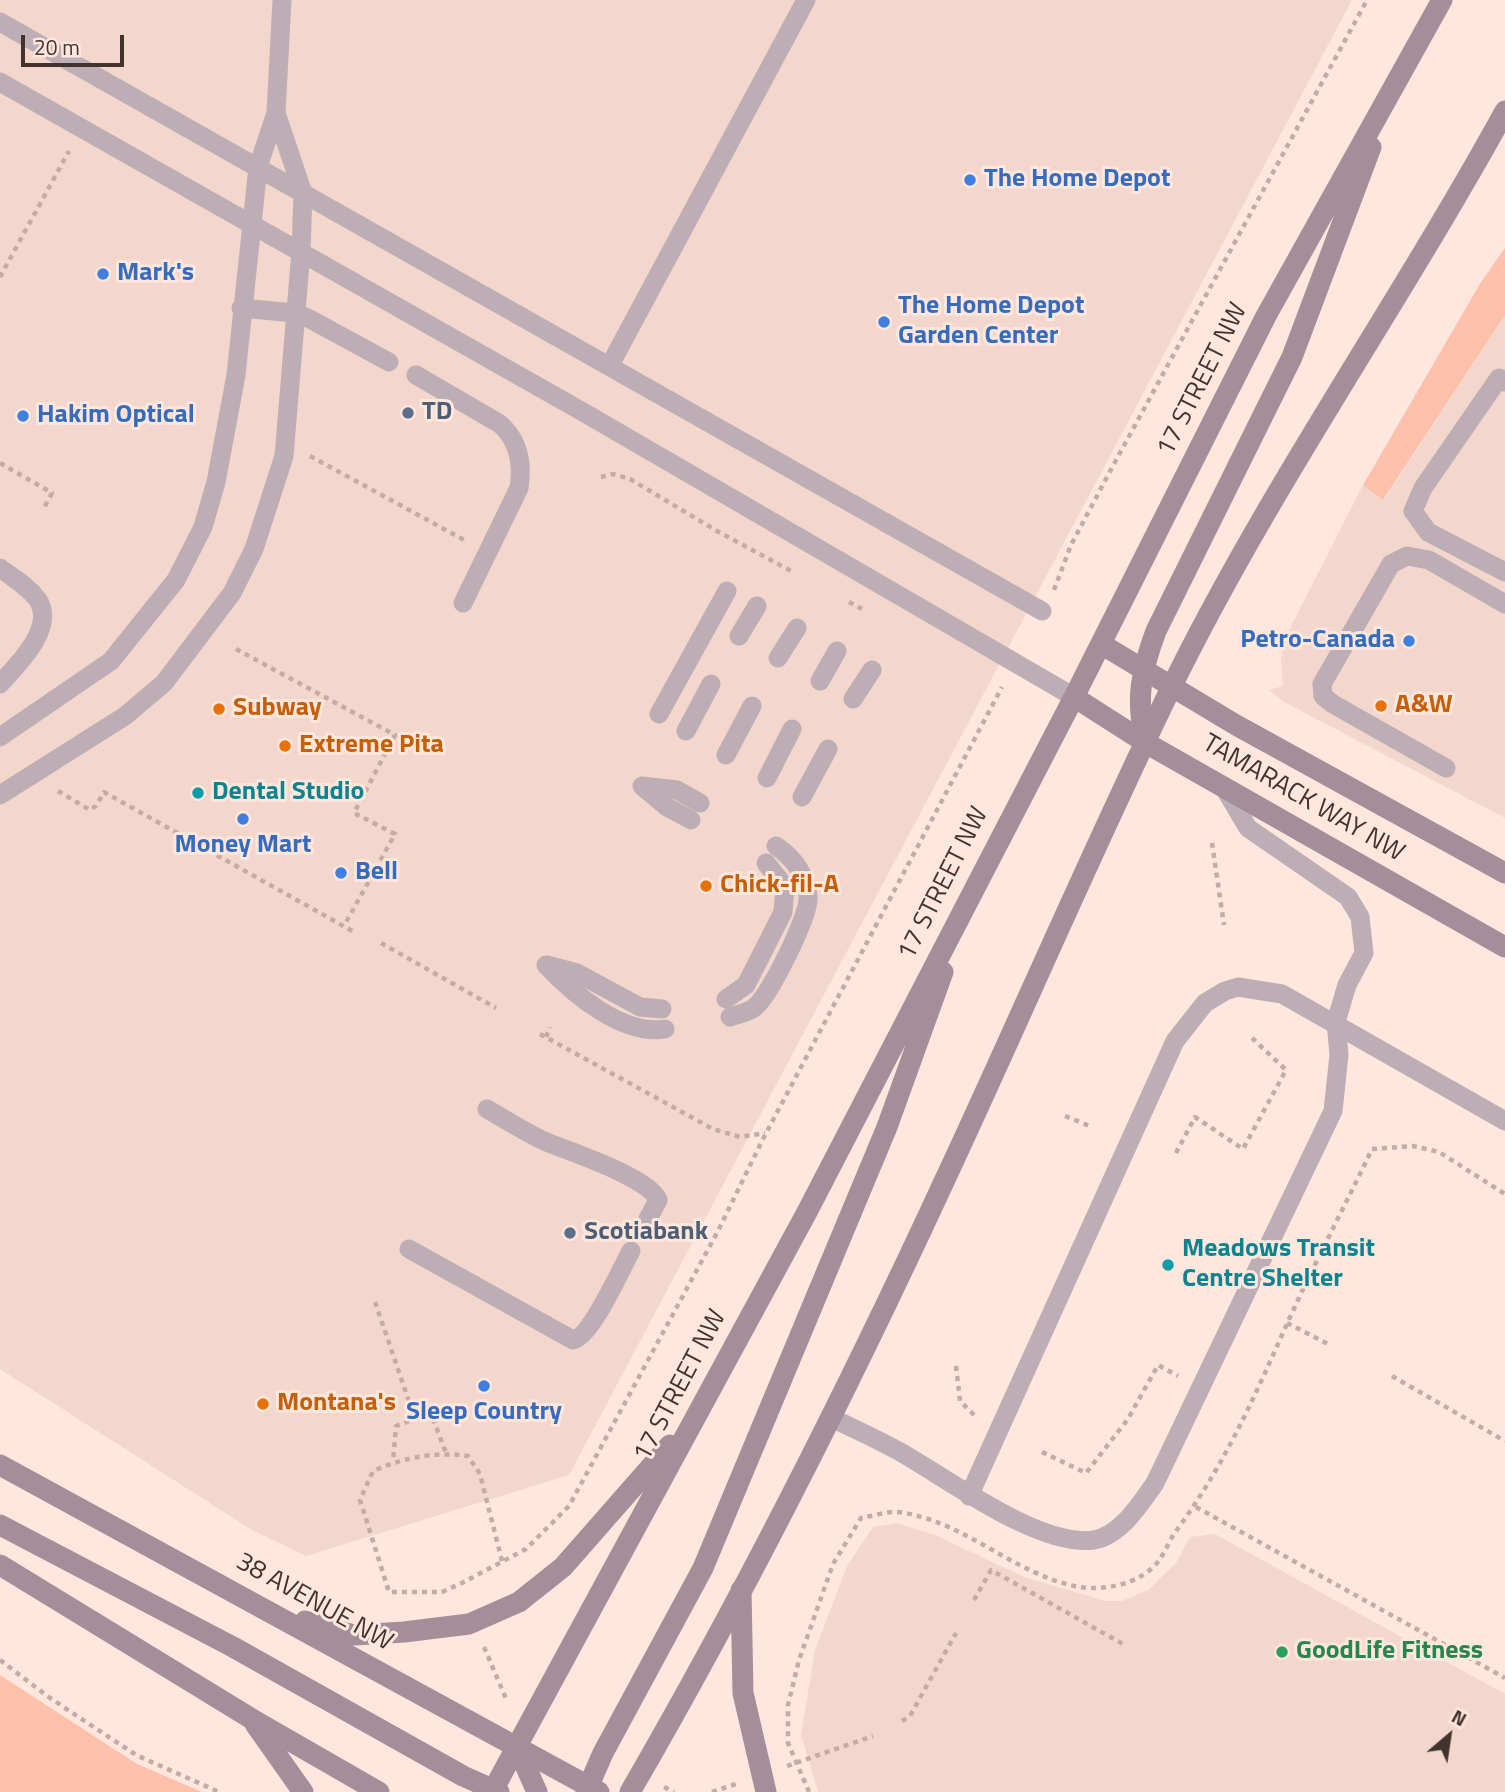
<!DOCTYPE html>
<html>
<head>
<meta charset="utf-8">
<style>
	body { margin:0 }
	#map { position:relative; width:1505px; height:1792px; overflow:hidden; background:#ffe7de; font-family:"Titillium Web",sans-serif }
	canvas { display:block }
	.north { position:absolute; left:1414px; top:1701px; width:70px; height:70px; -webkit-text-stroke:5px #ffe7de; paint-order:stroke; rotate:29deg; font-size:19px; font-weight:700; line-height:28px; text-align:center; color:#43332e }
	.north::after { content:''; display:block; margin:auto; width:24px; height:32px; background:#43332e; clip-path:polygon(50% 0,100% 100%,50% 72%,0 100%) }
	.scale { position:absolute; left:21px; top:35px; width:103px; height:32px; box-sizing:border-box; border:4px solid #43332e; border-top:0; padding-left:9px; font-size:21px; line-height:24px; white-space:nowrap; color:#43332e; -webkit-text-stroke:5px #ffe7de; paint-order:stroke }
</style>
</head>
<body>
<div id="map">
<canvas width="1505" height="1792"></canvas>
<div class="north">N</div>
<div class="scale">20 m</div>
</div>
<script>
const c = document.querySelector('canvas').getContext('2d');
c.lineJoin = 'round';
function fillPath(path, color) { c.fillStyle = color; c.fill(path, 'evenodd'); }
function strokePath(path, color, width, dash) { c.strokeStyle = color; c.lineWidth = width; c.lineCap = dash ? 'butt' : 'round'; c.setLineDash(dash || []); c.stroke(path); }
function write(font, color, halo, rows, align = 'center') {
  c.font = font + ' "Titillium Web",sans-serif'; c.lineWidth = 6; c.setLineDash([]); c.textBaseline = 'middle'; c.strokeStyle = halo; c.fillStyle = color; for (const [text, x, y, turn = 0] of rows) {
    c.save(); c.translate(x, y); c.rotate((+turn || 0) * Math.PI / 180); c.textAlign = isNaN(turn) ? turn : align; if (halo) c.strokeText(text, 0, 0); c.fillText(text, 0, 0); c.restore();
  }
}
const built = new Path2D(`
	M0,0H1352L569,1475L306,1556L252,1530L0,1369Z
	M1505,315V818L1284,702L1269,690L1283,686L1281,658L1288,632L1363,485L1384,500Z
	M896,1523L935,1535L1024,1577L1106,1601H1122L1148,1590L1176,1563L1190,1537L1215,1534L1505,1694V1792H818L801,1735L815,1650L847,1566L873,1527Z`);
const green = new Path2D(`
	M1505,248V315L1383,500L1363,485L1481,282Z
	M0,1675L137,1764L202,1792H0Z`);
const path = new Path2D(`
	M0,277L69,151
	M310,456L466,541
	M0,463L52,493L44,508
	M601,477L613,474L630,479L717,531L793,572
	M1054,590L1071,545L1115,462L1367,0
	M849,602L862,609
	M236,649L395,735L354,813L395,834L344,926
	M58,791L90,810L96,806L104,792L354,932
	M1212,843L1224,925
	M381,943L496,1008
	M540,1034L713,1129L740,1137L765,1133
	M546,1037L550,1027
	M1065,1116L1092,1127
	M1176,1153L1195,1117L1243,1149L1286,1070L1251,1037
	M375,1302L415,1419L396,1426L393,1462
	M1287,1323L1330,1345
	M956,1366L960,1401L976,1417
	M1392,1376L1505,1441
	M415,1419L432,1416L446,1453
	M1042,1452L1086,1473L1128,1419L1158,1365L1178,1376
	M1196,1507L1505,1678
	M502,1561L480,1474L468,1456C435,1451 403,1458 373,1471L360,1500L389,1592H442L462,1583L526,1549L569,1506L718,1231L763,1139L1002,687
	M974,1600L991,1570L1123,1644
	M484,1647L507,1701
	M0,1660L50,1698L136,1755L219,1792
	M902,1721L910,1716L956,1633
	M787,1766L873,1736
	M664,1787L674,1792
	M712,1792L736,1784
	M809,1792L788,1743V1705L799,1660L833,1564L861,1518C873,1516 887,1511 898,1512C964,1520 1014,1575 1079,1587C1105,1591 1139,1584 1157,1563C1165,1553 1169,1541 1176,1531C1223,1468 1254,1398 1286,1326C1313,1266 1344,1208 1372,1149L1413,1146L1439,1152L1505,1194`);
const lane = new Path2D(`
	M0,22L1042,611
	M0,82L583,412L1074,697
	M241,308L295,313L308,318L389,362
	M610,365L806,0
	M416,375L500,424C519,441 523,463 519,488L463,603
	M1505,382L1499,378L1423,488L1413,511L1428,532L1505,572
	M0,568C13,578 28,586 38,600C56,628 17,665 0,684
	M739,636L757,606
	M778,658L797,628
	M820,681L837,651
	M853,699L872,670
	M659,714L727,591
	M686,731L711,684
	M0,737L111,661L176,580L203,527L216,482L236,375L258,167L276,113L282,0
	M726,755L752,706
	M1446,768L1333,704L1323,696L1322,684L1391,564L1407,556L1429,560L1505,604
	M767,778L792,729
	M642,786L677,790L700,803
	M642,786L667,807L691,820
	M0,795L125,716L164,683L232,593L254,549L284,456L301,251L303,193L276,113
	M802,797L828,749
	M546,965C573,994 623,1036 665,1029
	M547,965L577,973L640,1007L662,1009
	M726,999L746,985L783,912L785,887L766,863
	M730,1017C738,1014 748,1013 755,1007C770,995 807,919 808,900C809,878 794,858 776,846
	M487,1109C506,1120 525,1132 544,1141C567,1151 649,1177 658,1200L648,1219
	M409,1249L573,1340C591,1337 621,1269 631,1251
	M830,1417C854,1429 879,1440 902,1453C948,1479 1040,1548 1094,1540C1121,1535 1141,1503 1155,1483L1333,1111L1339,1055L1336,1022L1347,985L1364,953L1360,917L1348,897L1248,828L1223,786
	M969,1496L1175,1041L1205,1003L1225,991L1238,987L1282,994L1505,1121`);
const secondary = new Path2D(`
	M1101,644L1236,725L1505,873
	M1074,697L1146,743L1505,947
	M1146,743C1135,701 1141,671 1156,631L1292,357L1371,147
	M0,1465L599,1792
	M0,1525L233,1647L463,1776L499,1792
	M0,1565L252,1719L379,1792
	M741,1590L743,1693L766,1792
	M305,1621L354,1635L404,1632L469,1624L519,1602L563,1567L670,1445
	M255,1724L303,1792
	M517,1747L537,1792
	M492,1792L807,1212L1074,697L1266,316L1442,0
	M586,1792L603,1753L703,1568L887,1127L943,972
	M630,1792C746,1592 851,1383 948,1173C1023,1012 1093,848 1171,688C1269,488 1398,306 1505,111`);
const markers = [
	[970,180,7,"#3f7fe0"],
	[103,274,7,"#3f7fe0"],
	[884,322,7,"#3f7fe0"],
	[408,413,7,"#5c6f8a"],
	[23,416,7,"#3f7fe0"],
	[1409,641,7,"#3f7fe0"],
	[1381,706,7,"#e8710a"],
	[219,709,7,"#e8710a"],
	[285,746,7,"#e8710a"],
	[198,793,7,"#0f9aa8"],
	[243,819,7,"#3f7fe0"],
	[341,873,7,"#3f7fe0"],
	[706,886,7,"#e8710a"],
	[570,1233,7,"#5c6f8a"],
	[1168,1265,7,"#0f9aa8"],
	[484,1386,7,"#3f7fe0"],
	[263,1404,7,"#e8710a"],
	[1282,1652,7,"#2e9e5b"]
];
const shopNames = [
	["The Home Depot",984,180],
	["Mark's",117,274],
	["The Home Depot",898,307],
	["Garden Center",898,337],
	["Hakim Optical",37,416],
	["Petro-Canada",1395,641,"right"],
	["Money Mart",243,846,"center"],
	["Bell",355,873],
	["Sleep Country",484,1413,"center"]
];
const streetNames = [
	["17 STREET NW",1203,380,-63],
	["TAMARACK WAY NW",1303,799,30],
	["17 STREET NW",944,884,-63],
	["17 STREET NW",681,1386,-62],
	["38 AVENUE NW",314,1603,29]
];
const serviceNames = [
	["TD",422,413],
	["Scotiabank",584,1233]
];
const foodNames = [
	["A&W",1395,706],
	["Subway",233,709],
	["Extreme Pita",299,746],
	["Chick-fil-A",720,886],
	["Montana's",277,1404]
];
const cultureNames = [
	["Dental Studio",212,793],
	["Meadows Transit",1182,1250],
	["Centre Shelter",1182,1280]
];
const leisureNames = [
	["GoodLife Fitness",1296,1652]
];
fillPath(built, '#f3d7cc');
fillPath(green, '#fdc1ab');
strokePath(path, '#c2aca5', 4.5, [5, 5]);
strokePath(lane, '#bdadb5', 19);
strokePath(secondary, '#a58d9a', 21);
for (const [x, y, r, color] of markers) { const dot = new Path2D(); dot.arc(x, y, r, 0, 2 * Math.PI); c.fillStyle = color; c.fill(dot); strokePath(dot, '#ffe7de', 2.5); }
write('bold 26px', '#366cbe', '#ffe7de', shopNames, 'left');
write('26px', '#43332e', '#ffe7de', streetNames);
write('bold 26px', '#4e5e75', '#ffe7de', serviceNames, 'left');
write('bold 26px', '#c56008', '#ffe7de', foodNames, 'left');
write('bold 26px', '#0d838f', '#ffe7de', cultureNames, 'left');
write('bold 26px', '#27864d', '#ffe7de', leisureNames, 'left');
</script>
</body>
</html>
